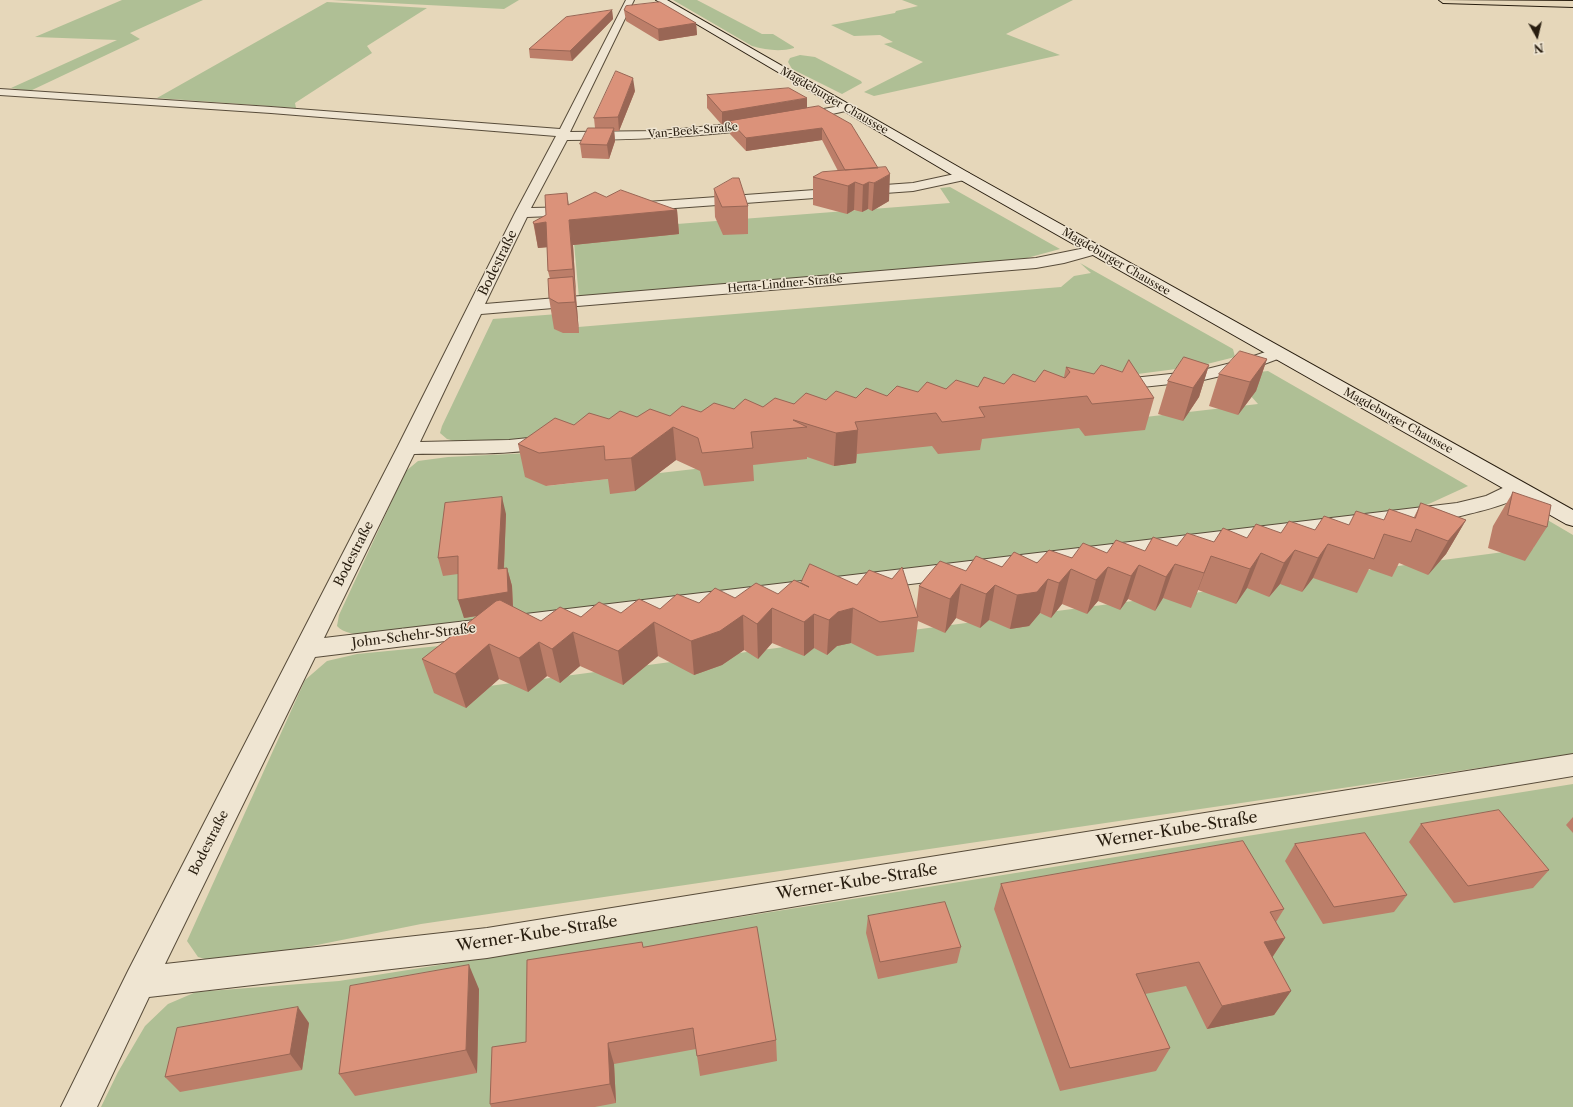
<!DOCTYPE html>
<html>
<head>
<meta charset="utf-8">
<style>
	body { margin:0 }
	#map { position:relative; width:1573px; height:1107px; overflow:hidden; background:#e6d7ba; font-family:"Libre Caslon Text",serif }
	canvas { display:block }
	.north { position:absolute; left:1517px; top:16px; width:40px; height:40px; -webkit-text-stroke:3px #efe5d2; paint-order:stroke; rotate:172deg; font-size:11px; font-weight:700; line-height:16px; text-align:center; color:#281d0f }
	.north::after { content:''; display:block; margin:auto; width:14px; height:18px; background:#281d0f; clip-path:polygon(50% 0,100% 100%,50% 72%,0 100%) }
</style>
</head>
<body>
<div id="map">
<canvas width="1573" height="1107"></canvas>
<div class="north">N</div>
</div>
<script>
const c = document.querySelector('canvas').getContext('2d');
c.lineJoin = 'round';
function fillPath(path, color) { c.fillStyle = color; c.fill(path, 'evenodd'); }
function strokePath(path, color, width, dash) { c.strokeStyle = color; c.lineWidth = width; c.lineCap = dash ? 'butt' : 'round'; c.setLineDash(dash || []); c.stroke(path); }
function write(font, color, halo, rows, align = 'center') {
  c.font = font + ' "Libre Caslon Text",serif'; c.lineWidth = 3; c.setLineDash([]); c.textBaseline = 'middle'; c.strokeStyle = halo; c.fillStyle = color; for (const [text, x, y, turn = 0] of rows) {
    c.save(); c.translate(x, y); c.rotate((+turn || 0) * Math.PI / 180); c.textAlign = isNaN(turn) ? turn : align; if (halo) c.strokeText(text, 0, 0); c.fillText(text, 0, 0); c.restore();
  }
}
const green = new Path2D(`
	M122,0H203L130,33L140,39L30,91L11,88L117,40L35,37Z
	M332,0H519L504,9Z
	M673,0H697L762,34H773L794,47V48C780,52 766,50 752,46Z
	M902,0H1073L1006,34L1060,55L874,96L864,92L923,62L884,44L893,42L880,35L854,36L831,25L895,13L896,11L918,6Z
	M327,2L427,8L367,46L372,53L295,103L296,108L157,98Z
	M800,55L815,57L861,81L862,83L842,94L792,69L788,62L790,58Z
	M950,187L1060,249L1016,261L579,298L573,232L950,203L940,188Z
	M1080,263L1233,349L1235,357L1199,366L1130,375L528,439L462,443L447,439L440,433L442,426L493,319L558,314L554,329L1061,287L1074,276L1091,273Z
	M1268,371L1468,486L1420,508L398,634C381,634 348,639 337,626L339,615L406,471L418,461L448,457L552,452L547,486L1258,404L1232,375Z
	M1539,515L1573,535V754L421,924L223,964L198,957L187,941L305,680L327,661L357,654L439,646L436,693L1534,548L1502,517Z
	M1573,784V1107H101L118,1072L145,1026L168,1004L196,992L339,981Z`);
const street = new Path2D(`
	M626,0H634L570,132L661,131L759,121L763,122L765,125L763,128L759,129C695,137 631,140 567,140L531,208L577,207L582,208L584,211L582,214L577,215L527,217L485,304L1036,258L1095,246L1100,247L1102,250L1100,253L1064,263L1036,268L481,314L420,442L509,440L548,436L555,438L558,442L555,446C514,456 457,453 414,454L324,638L1457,503L1486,496L1511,484L1518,483L1525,484L1528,489C1518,504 1475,512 1457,517L315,657L165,964L487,928L1573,754V776L487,958L149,997L97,1107H61L128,971L397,448L515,213L556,136L271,113L0,95V89L271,107L560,129Z
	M846,105L850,106L852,108L850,110L801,121L797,119L795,117L797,115L801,113Z
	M964,172L969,173L971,176L969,179L913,191L633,211L628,210L626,207L628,204L633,203L913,183Z
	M1277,348L1283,349L1286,353L1283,357L1251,369L1199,381L1114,390L1108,389L1105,385L1108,381L1114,380L1199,371L1239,361Z`);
const secondary = new Path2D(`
	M656,0H667L969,173L1573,510V526L1566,524L959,179Z`);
const primary = new Path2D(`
	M1439,0L1573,1V7L1443,3Z`);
const wall = new Path2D(`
	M612,10L613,19L572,61L530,58L529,49Z
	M624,10L696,23L697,35L659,41L626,21Z
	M635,91L619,131H614L615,141L609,159L582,158L580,144L595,128L594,118Z
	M707,95L807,108L819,106L889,201L872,211L868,209L862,212L854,210L847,214L813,205V177L838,171L822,140L746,151L730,134V124L722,125L707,108Z
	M714,189L748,206V234L723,235L715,217Z
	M606,197L677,210L679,234L573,245L576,295L577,308L579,333H563L554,329L549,298L550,279L548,271L547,247L538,248L533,222L569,205Z
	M1267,359L1256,391L1238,415L1209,406L1219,374Z
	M1209,365L1199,397L1183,421L1158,414L1168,381Z
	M1066,367L1154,398L1145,430L1085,436L1079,428L982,439L980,450L938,454L932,446L857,454L856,463L834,466L807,457V459L753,465L754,481L704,486L700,471L676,460L635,491L610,494L608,479L546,486L525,477L518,444L574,425L609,419L670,416L734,409L763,407L826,400L887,396L946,389L978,387L1004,384L1035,382L1064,377Z
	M1513,492L1547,527L1525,561L1488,548L1493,526Z
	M1421,503L1466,520L1446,554L1428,575L1399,563L1392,577L1369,569L1357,593L1313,578L1302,592L1280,584L1269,597L1247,588L1236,604L1198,590L1191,608L1163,598L1155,611L1128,599L1120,610L1098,601L1087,614L1062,604L1051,618L1040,613L1029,626L1010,629L989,620L980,628L956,618L945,633L918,621L914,652L877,656L851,643L837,646L827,655L814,648L804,656L772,643L758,659L744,650L722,665L694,675L658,656L623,685L580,666L560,683L547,676L528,692L499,679L466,708L434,693L422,659L477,616L464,618L458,574L443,576L438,558L506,514L504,568H507L512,586L513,607L541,621L660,609L699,603L778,594L801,583L916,612L919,586L966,571L1107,553L1145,551L1214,542L1247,538L1281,533L1315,530L1384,520L1414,517Z
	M1573,817V833L1566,825Z
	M1421,824L1549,870L1533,888L1454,903L1409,842Z
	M1295,844L1407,895L1394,912L1323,924L1285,861Z
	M1001,884L1284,909L1276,922L1285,938L1272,958L1291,991L1274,1015L1207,1029L1186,986L1145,994L1170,1048L1156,1071L1060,1091L994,909Z
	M868,916L961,947L957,963L878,979L866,933Z
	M643,947L776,1040L777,1061L700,1076L696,1049L614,1064L616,1103L595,1107H491L490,1104L526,1042Z
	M479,989L477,1073L355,1096L339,1074Z
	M309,1023L302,1070L180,1092L165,1077Z`);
const shadedWall = new Path2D(`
	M612,10L613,19L572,61L570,51Z
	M696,23L697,35L659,41L658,29Z
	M633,78L635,91L619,131L618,117Z
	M807,98V111L730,121V124L722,125V112Z
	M614,128L615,141L609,159L607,145Z
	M822,128V140L746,151V138Z
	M890,174L889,201L872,211L874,183Z
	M855,182L854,210L847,214L848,186Z
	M869,182L868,209L862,212L863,185Z
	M567,193L571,220L677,210L679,234L573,245L576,295L573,269Z
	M546,222L550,247L538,248L534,224Z
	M573,277L577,308L579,333L575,302Z
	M1267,359L1256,391L1238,415L1250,382Z
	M1209,365L1199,397L1183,421L1193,388Z
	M673,427L676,460L635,491L631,458Z
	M858,430L856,463L834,466L836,433Z
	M502,497L506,514L503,587L498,569Z
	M1466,520L1446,554L1428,575L1448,541Z
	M1328,544L1313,578L1302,592L1318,558Z
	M1295,550L1280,584L1269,597L1284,563Z
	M1261,553L1247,588L1236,604L1250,569Z
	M1211,556L1198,590L1191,608L1204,573Z
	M1175,564L1163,598L1155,611L1166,577Z
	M1139,565L1128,599L1120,610L1131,576Z
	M1108,567L1098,601L1087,614L1096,580Z
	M507,568L512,586L513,610L464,618L458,600Z
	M1071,569L1062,604L1051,618L1059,583Z
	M1048,579L1040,613L1029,626L1010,629L1017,595Z
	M961,584L956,618L945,633L950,599Z
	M995,585L989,620L980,628L986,594Z
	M772,608V643L758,659L757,624Z
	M853,608L851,643L837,646L827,655L829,620L838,612Z
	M814,614V648L804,656V622Z
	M743,615L744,650L722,665L694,675L691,641Z
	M654,622L658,656L623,685L618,651Z
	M573,632L580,666L560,683L552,649Z
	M539,642L547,676L528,692L519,658Z
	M489,644L499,679L466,708L455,674Z
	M1285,938L1269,962L1264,942Z
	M469,965L479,989L477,1073L466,1050Z
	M1291,991L1274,1015L1207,1029L1222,1006Z
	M298,1007L309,1023L302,1070L290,1054Z
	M608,1043L614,1064L616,1103L610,1084Z`);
const building = new Path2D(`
	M660,2L696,23L658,29L624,10L626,6Z
	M612,10L570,51L529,49L566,17Z
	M616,71L633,78L618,117L594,118Z
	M789,88L807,98L722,112L707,95Z
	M819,106L851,124L878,168L845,170L822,128L746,138L730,121Z
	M588,128H614L607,145L580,144Z
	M886,167L890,174L874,183L869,182L863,185L855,182L848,186L813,177L822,172Z
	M733,178H739L748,206L722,207L714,189Z
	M621,190L677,210L569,220L573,269L548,271L546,222L534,224L533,222L546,215L545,195L567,193L568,205L595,192L606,197Z
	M573,277L575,302L558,303L549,298L548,279Z
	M1240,351L1267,359L1250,382L1219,374Z
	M1184,357L1209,365L1193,388L1168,381Z
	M1129,360L1154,398L1092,404L1087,396L979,407L985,417L942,422L936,413L855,422L858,430L836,433L794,420H793L807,427L751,432L753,448L702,453L698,438L673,427L631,458L605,460L604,446L539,453L518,444L555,418L574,425L589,413L609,419L620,411L637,417L650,409L670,416L682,406L701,412L714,403L734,409L745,399L763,407L775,398L794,404L806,393L826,400L836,391L856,398L866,388L887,396L897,386L918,392L927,382L946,389L956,380L978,387L984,377L1004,384L1013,374L1035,382L1044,370L1065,378L1070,372L1066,367L1094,374L1101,365L1122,372Z
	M1513,492L1551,505L1547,527L1508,515Z
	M502,497L498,569L507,568L508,592L458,600V556L438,558L445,503Z
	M1421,503L1466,520L1448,541L1416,529L1411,542L1384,534L1374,559L1328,544L1318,558L1295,550L1284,563L1261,553L1250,569L1211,556L1204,573L1175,564L1166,577L1139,565L1131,576L1108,567L1096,580L1071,569L1059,583L1048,579L1037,592L1017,595L995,585L986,594L961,584L950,599L919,586L940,561L966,571L976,556L1002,567L1014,552L1037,563L1049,550L1072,558L1083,543L1107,553L1116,540L1145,551L1153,537L1177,546L1187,533L1214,542L1223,528L1247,538L1256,524L1281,533L1289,521L1315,530L1324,516L1349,525L1356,511L1384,520L1389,509L1415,518Z
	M810,564L857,585L869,570L892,579L902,567L918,617L880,622L853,608L838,612L829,620L814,614L804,622L772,608L757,624L743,615L720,631L691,641L654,622L618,651L573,632L552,649L539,642L519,658L489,644L455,674L422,659L496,601L500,600L541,621L560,607L581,617L599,602L621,613L639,599L660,609L677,594L699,603L715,588L735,598L756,583L778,594L794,580L809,587L801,583Z
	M1499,810L1549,870L1468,886L1421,824Z
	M1365,833L1407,895L1334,907L1295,844Z
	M1243,841L1284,909L1270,912L1285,938L1264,942L1291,991L1222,1006L1199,962L1136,974L1170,1048L1070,1068L1001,884Z
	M945,902L961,947L880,962L868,916Z
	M757,927L776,1040L697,1056L693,1028L608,1043L610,1084L490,1104L492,1047L526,1042L527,960L642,942L643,947Z
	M469,965L466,1050L339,1074L350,986Z
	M298,1007L290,1054L165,1077L177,1028Z`);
const farStreetnames = [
	["Magdeburger Chaussee",834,101,30],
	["Van-Beek-Straße",693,131,-5],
	["Magdeburger Chaussee",1116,262,30],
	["Herta-Lindner-Straße",785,284,-5],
	["Magdeburger Chaussee",1398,421,29]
];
const streetNames = [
	["Bodestraße",498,263,-64],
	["Bodestraße",354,554,-63],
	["John-Schehr-Straße",414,636,-7],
	["Bodestraße",209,843,-63]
];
const nearStreetnames = [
	["Werner-Kube-Straße",1177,830,-9],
	["Werner-Kube-Straße",857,882,-9],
	["Werner-Kube-Straße",537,934,-9]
];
fillPath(green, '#afbf95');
strokePath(street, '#584c3a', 2);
strokePath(secondary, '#281d0f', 2);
strokePath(primary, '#281d0f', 2);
fillPath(street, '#efe5d2');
fillPath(secondary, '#efe5d2');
fillPath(primary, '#e6d7ba');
fillPath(wall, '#bc7e69');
fillPath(shadedWall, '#965');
fillPath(building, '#db927a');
strokePath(building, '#965', 1);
write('11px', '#281d0f', '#efe5d2', farStreetnames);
write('13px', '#281d0f', '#efe5d2', streetNames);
write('16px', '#281d0f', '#efe5d2', nearStreetnames);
</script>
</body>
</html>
